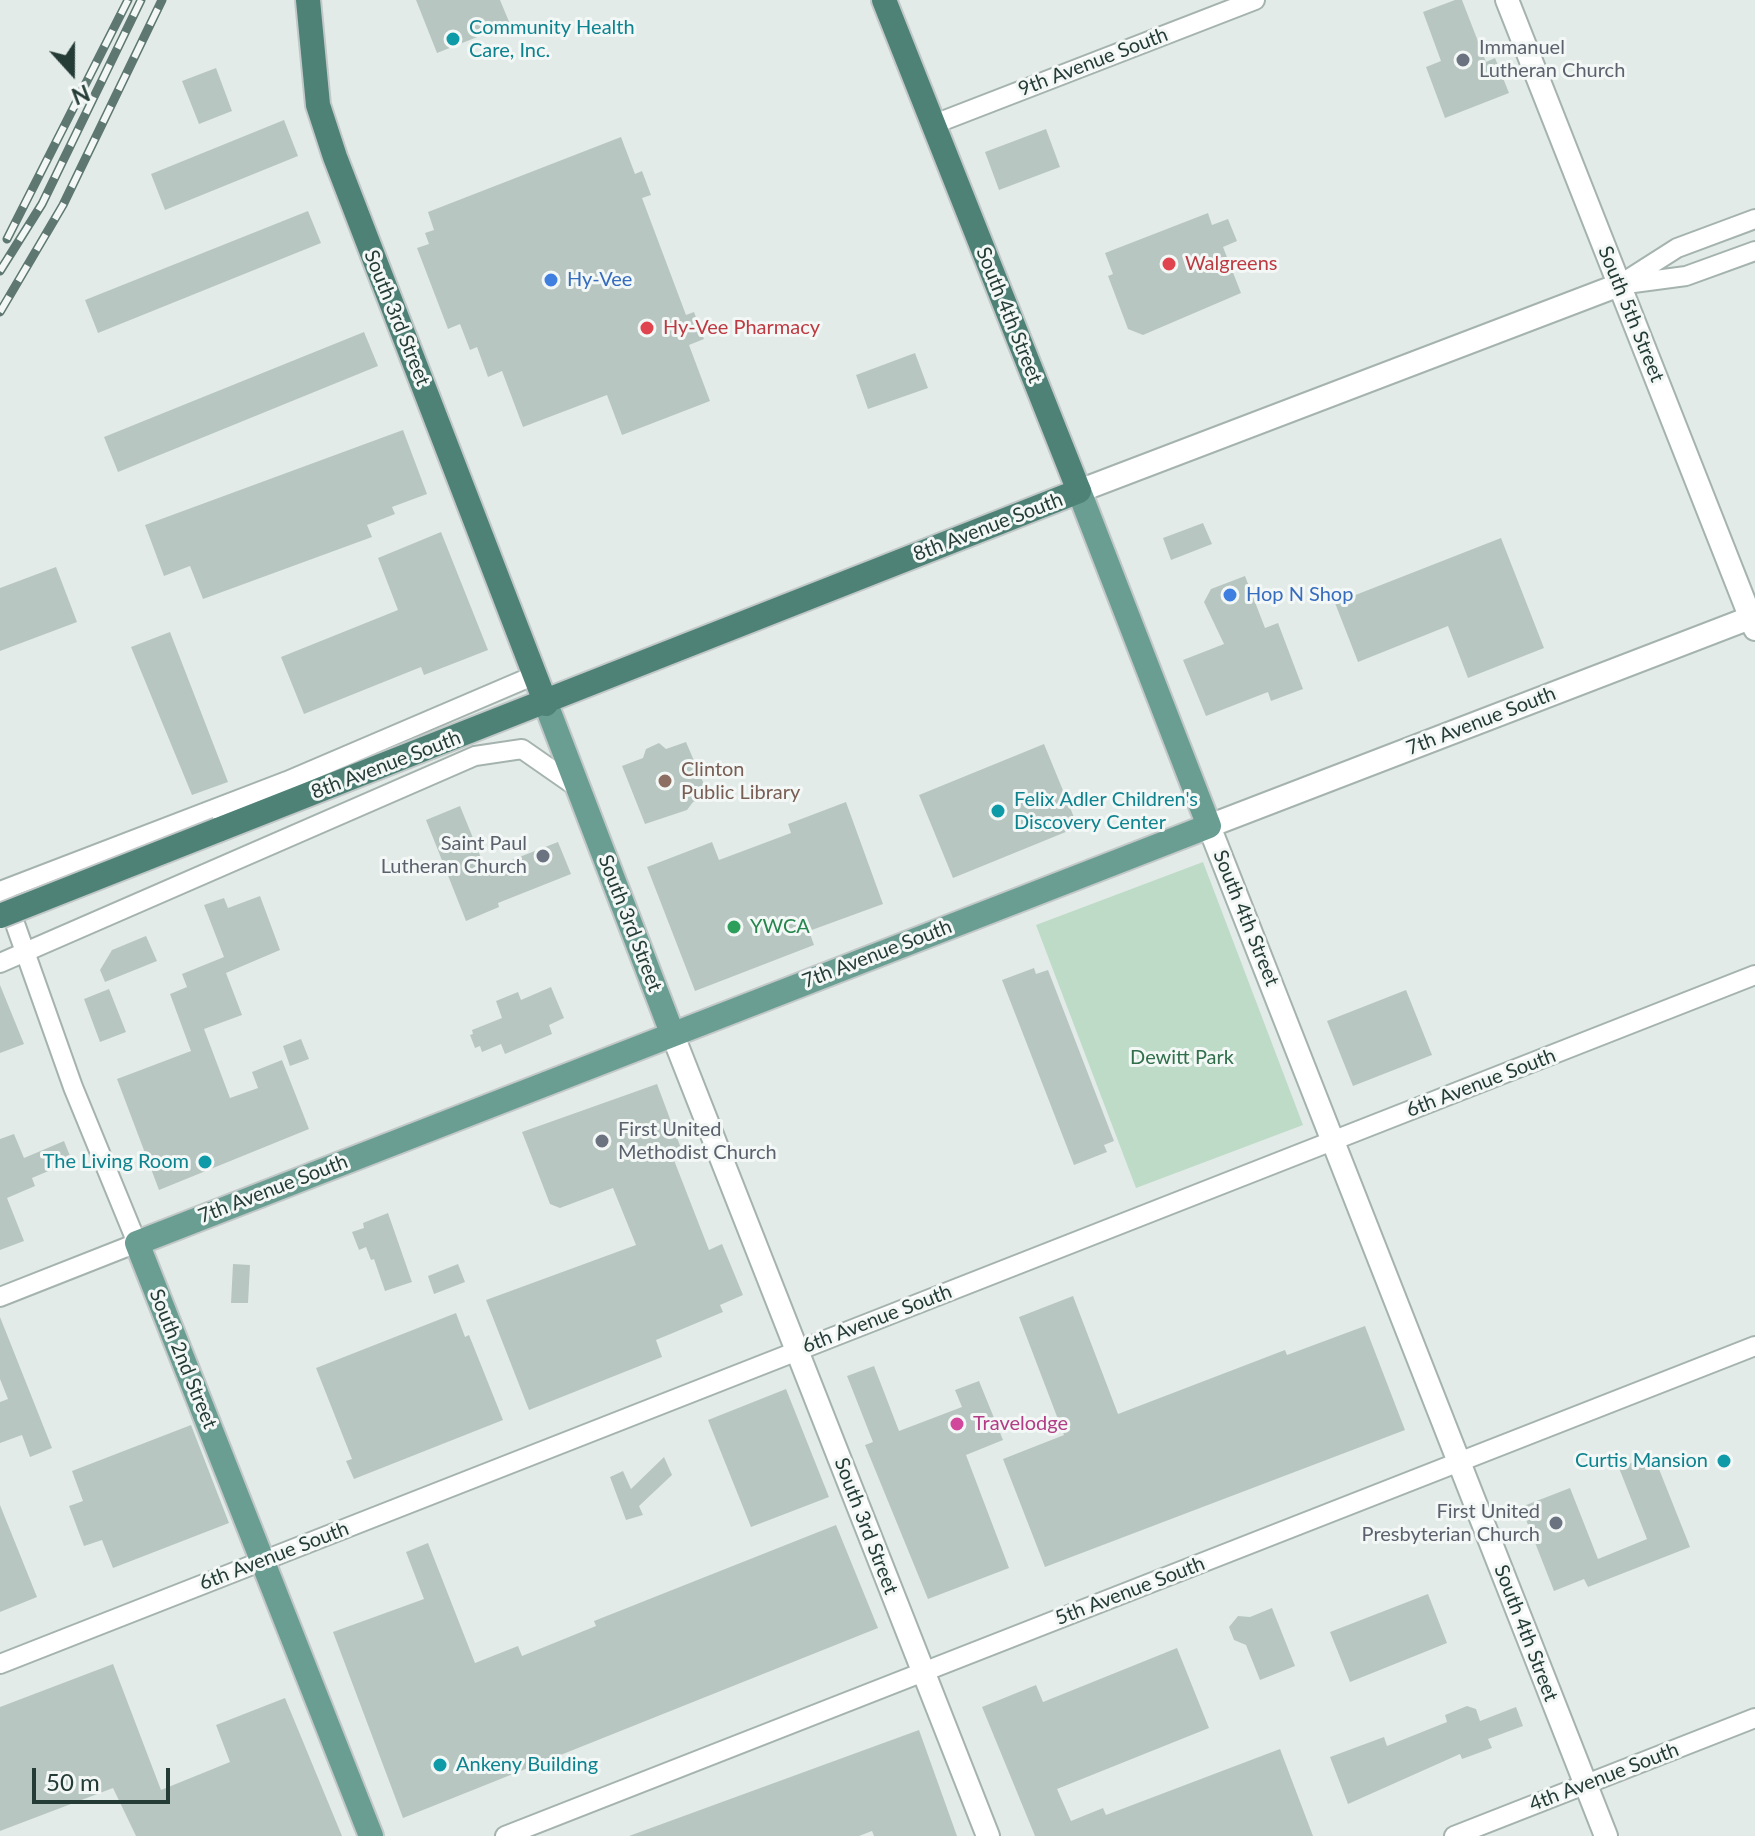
<!DOCTYPE html>
<html>
<head>
<meta charset="utf-8">
<style>
	body { margin:0 }
	#map { position:relative; width:1755px; height:1836px; overflow:hidden; background:#e2ebe8; font-family:Lato,sans-serif }
	canvas { display:block }
	.north { position:absolute; left:32px; top:32px; width:80px; height:80px; -webkit-text-stroke:6px #f3f8f6; paint-order:stroke; rotate:159deg; font-size:22px; font-weight:700; line-height:32px; text-align:center; color:#243b36 }
	.north::after { content:''; display:block; margin:auto; width:28px; height:36px; background:#243b36; clip-path:polygon(50% 0,100% 100%,50% 72%,0 100%) }
	.scale { position:absolute; left:32px; top:1768px; width:138px; height:36px; box-sizing:border-box; border:4px solid #243b36; border-top:0; padding-left:10px; font-size:24px; line-height:28px; white-space:nowrap; color:#243b36; -webkit-text-stroke:6px #f3f8f6; paint-order:stroke }
</style>
</head>
<body>
<div id="map">
<canvas width="1755" height="1836"></canvas>
<div class="north">N</div>
<div class="scale">50 m</div>
</div>
<script>
const c = document.querySelector('canvas').getContext('2d');
c.lineJoin = 'round';
function fillPath(path, color) { c.fillStyle = color; c.fill(path, 'evenodd'); }
function strokePath(path, color, width, dash) { c.strokeStyle = color; c.lineWidth = width; c.lineCap = dash ? 'butt' : 'round'; c.setLineDash(dash || []); c.stroke(path); }
function write(font, color, halo, rows, align = 'center') {
  c.font = font + ' Lato,sans-serif'; c.lineWidth = 6; c.setLineDash([]); c.textBaseline = 'middle'; c.strokeStyle = halo; c.fillStyle = color; for (const [text, x, y, turn = 0] of rows) {
    c.save(); c.translate(x, y); c.rotate((+turn || 0) * Math.PI / 180); c.textAlign = isNaN(turn) ? turn : align; if (halo) c.strokeText(text, 0, 0); c.fillText(text, 0, 0); c.restore();
  }
}
const green = new Path2D(`
	M1203,862L1303,1125L1136,1188L1036,925Z`);
const building = new Path2D(`
	M416,0H500L510,24L437,53Z
	M1455,0H1462L1486,62L1495,58L1509,93L1445,118L1426,67L1441,61L1423,12Z
	M216,68L232,111L199,124L182,81Z
	M284,120L298,156L165,210L151,174Z
	M1046,129L1060,167L999,190L985,152Z
	M621,137L635,174L642,171L651,195L642,198L686,315L694,312L704,339L689,345L710,401L622,435L607,395L523,427L502,371L488,377L477,347L470,350L460,324L448,329L417,248L429,244L425,233L434,230L428,212Z
	M308,211L321,243L98,333L85,300Z
	M1208,213L1212,225L1228,219L1237,241L1223,247L1241,293L1143,335L1128,329L1108,276L1113,274L1105,253Z
	M364,332L378,366L118,472L104,437Z
	M915,353L928,388L868,409L856,375Z
	M403,430L427,494L392,507L395,514L367,525L372,537L203,599L190,566L164,576L145,525Z
	M1203,523L1212,544L1171,560L1163,538Z
	M441,532L488,650L424,675L421,667L304,714L281,657L398,610L378,558Z
	M1501,538L1544,648L1468,678L1448,626L1358,662L1335,603Z
	M56,567L77,622L0,651V588Z
	M1245,576L1265,628L1278,623L1303,689L1271,701L1268,692L1206,716L1183,660L1224,644L1204,602L1211,589Z
	M170,632L228,782L192,795L131,647Z
	M686,742L709,796L693,802L687,810L645,824L622,766L643,758L646,749L659,743L666,749Z
	M1044,744L1078,827L953,878L919,795Z
	M846,802L883,904L809,931L814,945L695,991L647,867L712,842L719,860L791,833L788,824Z
	M460,806L486,870L558,842L571,874L498,903L499,907L466,921L426,820Z
	M260,896L280,950L226,973L242,1015L204,1029L230,1098L258,1088L252,1072L282,1060L309,1129L159,1190L117,1079L191,1051L170,994L187,987L182,974L224,957L204,905L224,898L228,908Z
	M146,936L157,961L105,982L100,970L112,950Z
	M1034,968L1036,974L1048,970L1114,1141L1104,1145L1107,1152L1074,1165L1002,980Z
	M0,985L24,1044L0,1053Z
	M551,987L564,1018L549,1025L552,1034L505,1054L501,1044L482,1052L480,1046L475,1048L470,1035L473,1034L472,1030L502,1018L496,1001L518,992L521,1000Z
	M109,989L126,1032L100,1042L84,999Z
	M1406,990L1432,1055L1353,1086L1327,1021Z
	M301,1039L309,1059L290,1066L283,1046Z
	M657,1084L682,1151L672,1155L709,1250L722,1244L743,1295L720,1305L723,1312L656,1340L662,1357L529,1410L486,1300L636,1245L613,1188L560,1208L550,1204L522,1132Z
	M14,1134L24,1158L64,1141L72,1161L32,1178L35,1186L7,1198L24,1241L0,1250V1139Z
	M388,1213L412,1282L385,1291L374,1259L371,1260L366,1247L359,1250L352,1232L364,1228L363,1223Z
	M233,1264L250,1265L248,1303H231Z
	M458,1264L465,1282L434,1294L428,1276Z
	M1073,1296L1118,1414L1285,1350L1287,1355L1365,1326L1405,1430L1045,1567L1003,1459L1064,1435L1019,1317Z
	M456,1313L465,1337L469,1335L503,1420L354,1479L346,1461L352,1459L316,1368Z
	M0,1317L52,1448L30,1457L22,1435L0,1443V1402L8,1399L0,1379Z
	M874,1366L899,1431L962,1407L955,1390L979,1381L1003,1440L966,1455L1009,1568L928,1599L865,1445L873,1442L847,1376Z
	M786,1389L829,1497L751,1527L708,1420Z
	M191,1425L229,1523L113,1568L102,1540L84,1546L69,1506L83,1501L72,1471Z
	M1653,1454L1690,1547L1588,1587L1584,1579L1554,1591L1521,1507L1570,1488L1598,1559L1647,1539L1619,1468Z
	M664,1457L672,1475L639,1506L643,1515L626,1520L610,1477L623,1471L631,1489Z
	M0,1505L37,1597L0,1612Z
	M836,1525L878,1628L403,1818L333,1632L424,1599L406,1552L428,1543L475,1663L518,1646L522,1656L596,1626L594,1621Z
	M1428,1594L1447,1643L1350,1682L1330,1632Z
	M1272,1608L1295,1666L1260,1680L1246,1645L1234,1640L1229,1627L1238,1616L1250,1617Z
	M1177,1648L1209,1728L1057,1789L1071,1821L1103,1808L1106,1815L1280,1749L1313,1836H1035L982,1707L1036,1685L1043,1702Z
	M113,1664L161,1790L230,1762L216,1725L285,1698L342,1836H136L113,1788L0,1831V1707Z
	M1467,1706L1476,1709L1480,1721L1516,1707L1523,1726L1488,1739L1492,1748L1462,1759L1460,1754L1348,1804L1330,1757L1384,1737L1387,1746L1447,1722L1445,1715Z
	M919,1730L957,1836H874L872,1831L859,1836H629Z`);
const minor = new Path2D(`
	M932,125L1255,0
	M1626,284L1686,276L1755,251
	M1619,285L1677,248L1755,219
	M3,890L287,781L535,675
	M0,963L475,756L522,749L578,788
	M0,1297L137,1243L73,1087L7,901
	M0,1664L1755,975
	M505,1836L1755,1346
	M1454,1836L1755,1718`);
const tertiary = new Path2D(`
	M1507,0L1755,629
	M1079,491L1619,285
	M672,1033L988,1836
	M1606,1836L1209,826L1755,616`);
const primary = new Path2D(`
	M546,704L672,1033
	M371,1836L137,1243L1209,826L1079,491`);
const trunk = new Path2D(`
	M308,0L318,105L335,157L546,704
	M218,830L1079,491L884,0`);
const rail = new Path2D(`
	M7,239L128,0
	M0,271L42,204L141,0
	M0,312L63,205L162,0`);
const trunkBridge = new Path2D(`
	M0,916L218,830`);
const markers = [
	[453,39,8,"#0f9aa8"],
	[1463,60,8,"#6b7280"],
	[1169,264,8,"#e0444e"],
	[551,280,8,"#3f7fe0"],
	[647,328,8,"#e0444e"],
	[1230,595,8,"#3f7fe0"],
	[665,781,8,"#8d6e63"],
	[998,811,8,"#0f9aa8"],
	[543,856,8,"#6b7280"],
	[734,927,8,"#2e9e5b"],
	[602,1141,8,"#6b7280"],
	[205,1162,8,"#0f9aa8"],
	[957,1424,8,"#d1479c"],
	[1724,1461,8,"#0f9aa8"],
	[1556,1523,8,"#6b7280"],
	[440,1765,8,"#0f9aa8"]
];
const cultureNames = [
	["Community Health",469,28],
	["Care, Inc.",469,51],
	["Felix Adler Children's",1014,800],
	["Discovery Center",1014,823],
	["The Living Room",189,1162,"right"],
	["Curtis Mansion",1708,1461,"right"],
	["Ankeny Building",456,1765]
];
const worshipNames = [
	["Immanuel",1479,48],
	["Lutheran Church",1479,71],
	["Saint Paul",527,844,"right"],
	["Lutheran Church",527,867,"right"],
	["First United",618,1130],
	["Methodist Church",618,1153],
	["First United",1540,1512,"right"],
	["Presbyterian Church",1540,1535,"right"]
];
const streetNames = [
	["9th Avenue South",1093,62,-21],
	["South 5th Street",1631,314,68],
	["South 4th Street",1009,315,68],
	["South 3rd Street",397,318,68],
	["8th Avenue South",988,527,-21],
	["7th Avenue South",1481,721,-21],
	["8th Avenue South",386,765,-21],
	["South 4th Street",1246,918,68],
	["South 3rd Street",630,923,69],
	["7th Avenue South",877,954,-21],
	["6th Avenue South",1481,1083,-21],
	["7th Avenue South",273,1189,-21],
	["6th Avenue South",877,1319,-21],
	["South 2nd Street",183,1359,68],
	["South 3rd Street",866,1526,69],
	["6th Avenue South",274,1556,-21],
	["5th Avenue South",1130,1591,-21],
	["South 4th Street",1526,1633,69],
	["4th Avenue South",1604,1777,-21]
];
const healthNames = [
	["Walgreens",1185,264],
	["Hy-Vee Pharmacy",663,328]
];
const shopNames = [
	["Hy-Vee",567,280],
	["Hop N Shop",1246,595]
];
const educationNames = [
	["Clinton",681,770],
	["Public Library",681,793]
];
const leisureNames = [
	["YWCA",750,927]
];
const parkNames = [
	["Dewitt Park",1182,1058]
];
const hotelNames = [
	["Travelodge",973,1424]
];
fillPath(green, '#bddbc6');
fillPath(building, '#b8c6c1');
strokePath(minor, '#a5b3af', 22);
strokePath(tertiary, '#a5b3af', 26);
strokePath(primary, '#c2c8c7', 28);
strokePath(trunk, '#c2c8c7', 28);
strokePath(minor, '#fff', 18);
strokePath(tertiary, '#fff', 22);
strokePath(primary, '#6a9e92', 24);
strokePath(trunk, '#4e8277', 24);
strokePath(rail, '#5e7771', 9);
strokePath(rail, '#f3f8f6', 6, [18]);
strokePath(trunkBridge, '#c2c8c7', 28, []);
strokePath(trunkBridge, '#4e8277', 24);
for (const [x, y, r, color] of markers) { const dot = new Path2D(); dot.arc(x, y, r, 0, 2 * Math.PI); c.fillStyle = color; c.fill(dot); strokePath(dot, '#f3f8f6', 3); }
write('20px', '#0d838f', '#f3f8f6', cultureNames, 'left');
write('20px', '#5b616d', '#f3f8f6', worshipNames, 'left');
write('20px', '#243b36', '#f3f8f6', streetNames);
write('20px', '#be3a42', '#f3f8f6', healthNames, 'left');
write('20px', '#366cbe', '#f3f8f6', shopNames, 'left');
write('20px', '#785e54', '#f3f8f6', educationNames, 'left');
write('20px', '#27864d', '#f3f8f6', leisureNames, 'left');
write('20px', '#316f4b', '#f3f8f6', parkNames);
write('20px', '#b23c85', '#f3f8f6', hotelNames, 'left');
</script>
</body>
</html>
